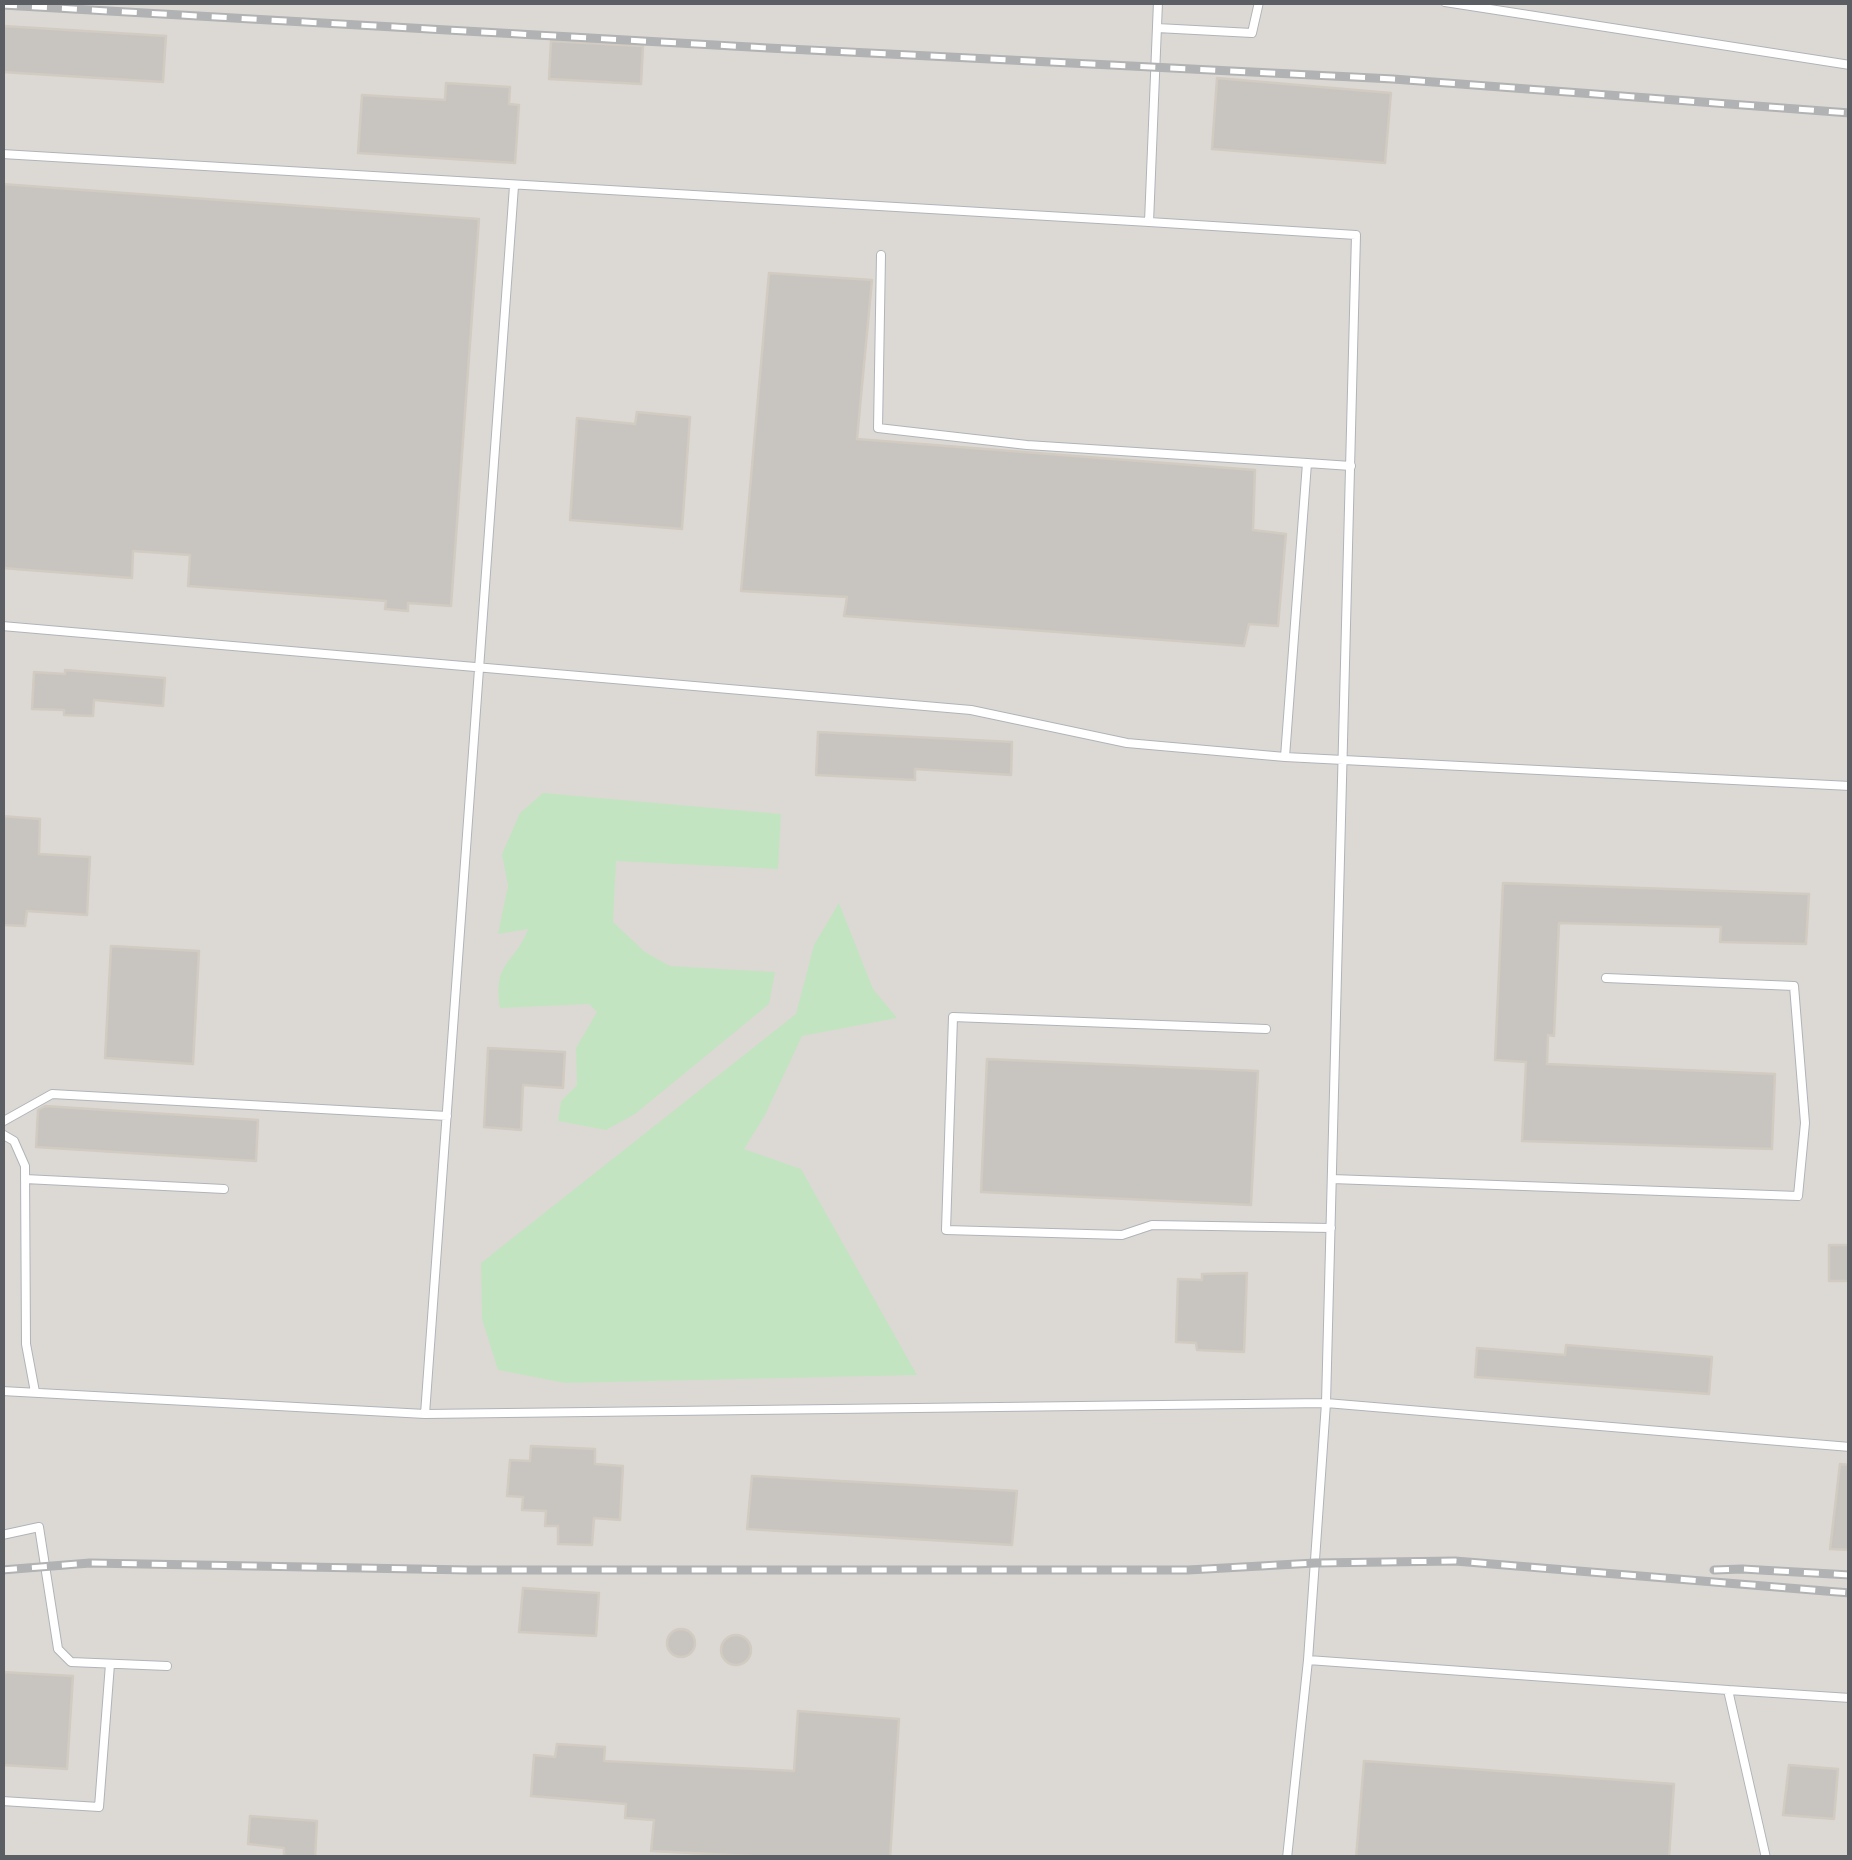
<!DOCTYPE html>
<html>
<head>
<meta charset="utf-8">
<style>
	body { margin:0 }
	#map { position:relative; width:1852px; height:1860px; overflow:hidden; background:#edeae3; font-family:"DejaVu Sans",sans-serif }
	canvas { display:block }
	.frame { position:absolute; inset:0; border:5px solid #5b5f63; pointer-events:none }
</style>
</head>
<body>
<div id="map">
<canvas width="1852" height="1860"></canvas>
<div class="frame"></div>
</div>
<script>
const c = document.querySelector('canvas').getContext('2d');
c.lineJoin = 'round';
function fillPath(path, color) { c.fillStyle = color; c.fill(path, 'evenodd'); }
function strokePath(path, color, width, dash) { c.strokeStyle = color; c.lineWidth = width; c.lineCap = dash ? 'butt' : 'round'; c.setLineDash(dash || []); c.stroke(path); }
const industrial = new Path2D(`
	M3,3H1849V1857L3,1858Z`);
const green = new Path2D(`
	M543,793L781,814L778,869L616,861L613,922L645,952L670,966L775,972L769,1004L635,1114L606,1130L558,1121L561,1101L577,1085L576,1048L597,1012L589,1004L500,1008C493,960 514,966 528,929L498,934L508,886L502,854L520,813Z
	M839,903L873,989L897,1018L802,1036L765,1115L744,1149L801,1169L917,1375L565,1383L498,1370L482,1319L481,1263L796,1014L814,945Z`);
const building = new Path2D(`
	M4,26L166,36L163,82L2,72Z
	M551,41L643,46L641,84L549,79Z
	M1217,78L1391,93L1385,163L1212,149Z
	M446,83L510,87L509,104L519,105L515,163L358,153L362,95L445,100Z
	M2,184L479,219L451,606L408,603V611L385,609L386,601L188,586L190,555L133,551L132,578L2,568Z
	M769,273L872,280L857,439L1255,470L1253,530L1286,534L1278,626L1249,624L1244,646L844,616L847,597L741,591Z
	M637,412L690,417L682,529L570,520L577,418L635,424Z
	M65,670L165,678L163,706L94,700L93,716L64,715V710L32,709L34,672L65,674Z
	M818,732L1012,742L1011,775L915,769V780L816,775Z
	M2,816L40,819L39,854L90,857L87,915L27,911L25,926L3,925Z
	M1503,883L1809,894L1806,944L1720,942L1721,927L1559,923L1554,1036L1548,1035L1547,1064L1775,1074L1772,1149L1522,1141L1526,1062L1495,1060Z
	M111,946L199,951L193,1064L105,1058Z
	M488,1048L565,1052L563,1088L523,1085L521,1130L484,1127Z
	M987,1059L1258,1071L1251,1205L981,1192Z
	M45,1106L258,1120L256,1161L36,1147L38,1110Z
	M1829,1245H1850V1281H1829Z
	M1247,1273L1244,1352L1197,1350L1196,1343L1176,1342L1178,1279L1202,1280V1274Z
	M1566,1345L1712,1357L1709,1394L1475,1377L1477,1348L1565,1355Z
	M531,1446L595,1449V1464L623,1466L620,1520L594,1518L592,1545L558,1544V1526H545L546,1511L522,1510L523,1497L507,1496L510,1460L530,1461Z
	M1840,1464L1850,1465V1550L1830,1549Z
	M752,1476L1017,1491L1012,1545L747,1529Z
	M523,1588L599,1593L596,1636L519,1632Z
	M667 1643a14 14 0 1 1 28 0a14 14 0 1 1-28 0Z
	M721 1650a15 15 0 1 1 30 0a15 15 0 1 1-30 0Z
	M2,1672L73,1676L67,1769L2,1765Z
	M798,1711L899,1719L890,1858H789L651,1851L654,1820L625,1818L626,1804L531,1796L534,1755L555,1757L557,1744L605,1747L604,1761L794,1771Z
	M1364,1761L1674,1784L1669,1858H1356Z
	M1789,1765L1838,1769L1834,1819L1783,1815Z
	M250,1816L317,1821L315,1858H284V1848L248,1844Z`);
const lane = new Path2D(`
	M1445,2L1850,65
	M1157,28L1252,33L1259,2
	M2,154L1149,222L1158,2
	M1149,222L1356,235L1326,1403L1308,1660L1287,1858
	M881,255L878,428L1027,445L1307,463
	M2,626L971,710L1127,743L1285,757L1850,786
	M1285,757L1307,463L1351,466
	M1266,1029L953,1017L946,1230L1122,1235L1152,1225L1331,1228
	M2,1122L52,1094L447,1116
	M2,1134L14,1141L25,1166L26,1344L35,1392
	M25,1179L224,1189
	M1332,1179L1798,1196L1805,1123L1794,986L1606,978
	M2,1391L425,1414L1326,1403L1850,1447
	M425,1414L514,186
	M2,1535L39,1527L58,1649L71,1662L167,1666
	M1308,1660L1728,1690L1766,1858
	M1728,1690L1850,1698
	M2,1801L99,1807L110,1664`);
const rail = new Path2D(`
	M2,5L768,48L1393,79L1850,113
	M2,1570L90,1563L469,1570H1188L1315,1563L1455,1561L1850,1593
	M1714,1570L1742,1569L1850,1575`);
fillPath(industrial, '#dcd9d5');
fillPath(green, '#c3e4c0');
fillPath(building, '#c8c5c0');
strokePath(building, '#d2cbc1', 2.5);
strokePath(lane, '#b0b4b8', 10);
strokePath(lane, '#fff', 8);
strokePath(rail, '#b1b2b3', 9);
strokePath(rail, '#fff', 5, [15]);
</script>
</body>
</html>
